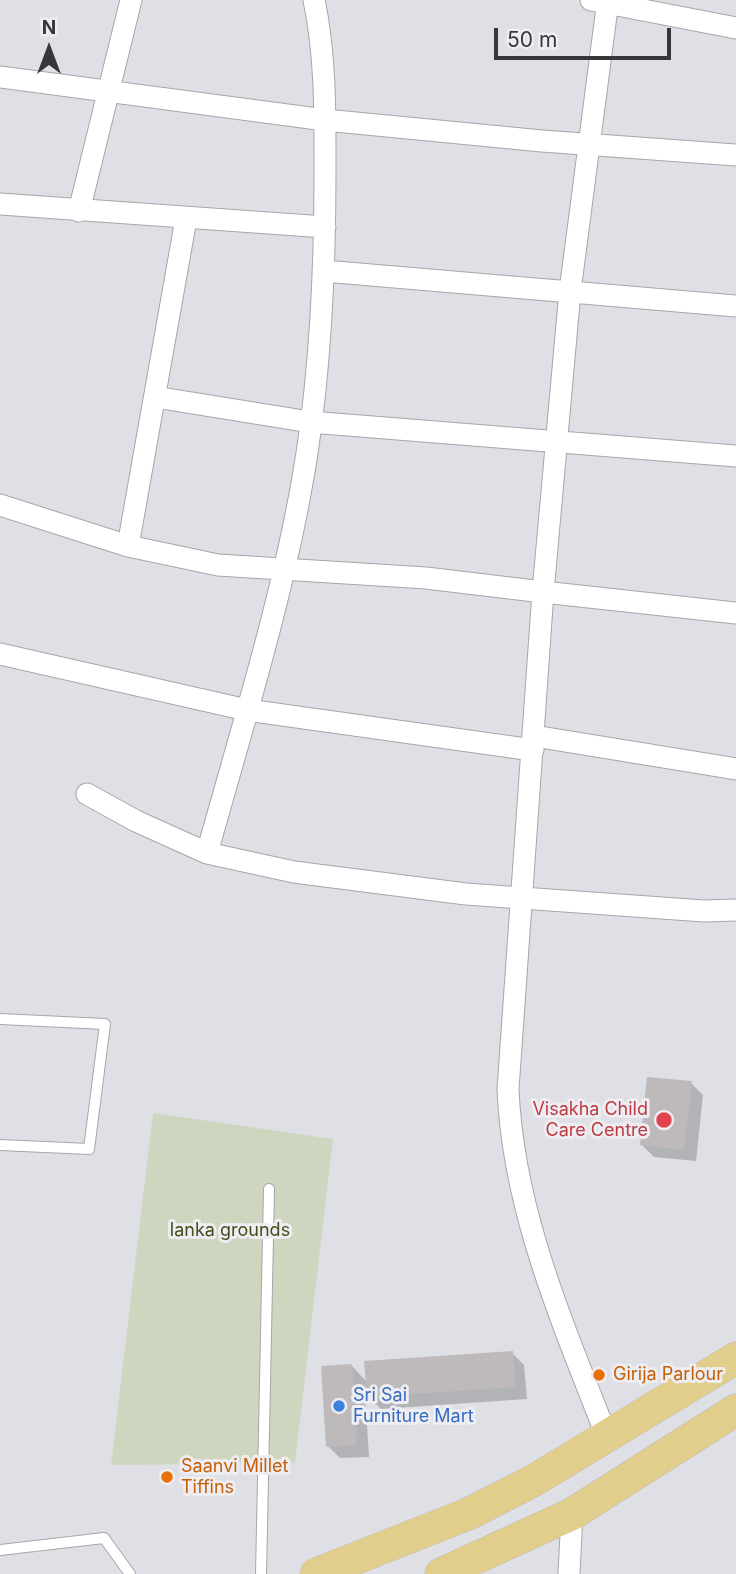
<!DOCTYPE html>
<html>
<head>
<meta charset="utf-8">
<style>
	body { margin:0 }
	#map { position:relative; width:736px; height:1574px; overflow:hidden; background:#dfe0e5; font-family:Inter,sans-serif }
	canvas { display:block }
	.north { position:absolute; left:14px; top:14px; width:70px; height:70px; -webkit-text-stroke:5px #ededf2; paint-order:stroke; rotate:0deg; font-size:19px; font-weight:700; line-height:28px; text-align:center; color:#373739 }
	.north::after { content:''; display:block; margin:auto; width:24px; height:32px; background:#373739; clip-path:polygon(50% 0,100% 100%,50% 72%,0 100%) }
	.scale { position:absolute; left:494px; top:28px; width:177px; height:32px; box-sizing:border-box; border:4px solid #373739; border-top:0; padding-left:9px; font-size:21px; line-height:24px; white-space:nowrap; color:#373739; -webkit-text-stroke:5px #ededf2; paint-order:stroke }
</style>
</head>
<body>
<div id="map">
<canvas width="736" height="1574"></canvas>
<div class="north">N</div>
<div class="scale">50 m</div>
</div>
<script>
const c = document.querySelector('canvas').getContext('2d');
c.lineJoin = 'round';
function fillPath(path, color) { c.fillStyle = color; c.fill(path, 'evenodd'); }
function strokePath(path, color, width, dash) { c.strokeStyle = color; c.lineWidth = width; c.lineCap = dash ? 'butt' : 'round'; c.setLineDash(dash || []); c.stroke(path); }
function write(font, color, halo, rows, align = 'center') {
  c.font = font + ' Inter,sans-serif'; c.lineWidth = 6; c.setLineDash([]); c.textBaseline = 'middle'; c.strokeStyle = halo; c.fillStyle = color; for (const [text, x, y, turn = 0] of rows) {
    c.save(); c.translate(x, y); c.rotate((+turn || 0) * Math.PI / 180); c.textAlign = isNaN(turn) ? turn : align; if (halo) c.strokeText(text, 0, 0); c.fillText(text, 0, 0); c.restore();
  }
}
const green = new Path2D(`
	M153,1113L333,1139L295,1463L111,1465Z`);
const shadow = new Path2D(`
	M691,1083L703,1095L696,1161L654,1157L641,1144Z
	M512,1353L524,1365L527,1399L381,1409L365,1393L369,1457L340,1458L328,1446L352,1366L367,1382Z`);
const building = new Path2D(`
	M647,1077L692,1081L684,1150L640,1145Z
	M513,1351L515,1387L367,1397L364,1361Z
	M352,1364L357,1445L326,1447L321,1366Z`);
const service = new Path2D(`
	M0,1019L105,1024L89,1149L0,1145
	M0,1550L104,1538L130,1574
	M261,1574L269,1189`);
const minor = new Path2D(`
	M591,0L736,28
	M608,0L570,291L543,592L736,613
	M0,77L325,120L542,141L736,155
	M0,204L325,227
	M79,211L131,0
	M324,271L736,306
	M155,397L310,422L736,456
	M0,505L128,546L218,565L426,578L543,592L508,1089C513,1211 563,1324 607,1437
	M128,546L186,219
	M0,654L247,710L533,750
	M534,736L736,769
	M87,794L136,821L207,853L294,872L466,894L704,911L736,910
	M207,853C243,724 287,584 307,453C321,361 325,267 325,174C325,116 326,57 314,0
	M569,1574L572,1514`);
const primary = new Path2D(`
	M316,1574L468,1514L533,1481L736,1358
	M441,1574L572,1514L736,1410`);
const markers = [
	[664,1120,9,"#e0444e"],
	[599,1375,7,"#e8710a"],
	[339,1406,7,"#3f7fe0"],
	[167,1477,7,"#e8710a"]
];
const healthNames = [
	["Visakha Child",648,1110],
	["Care Centre",648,1131]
];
const parkNames = [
	["lanka grounds",230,1231]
];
const foodNames = [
	["Girija Parlour",613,1375],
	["Saanvi Millet",181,1467],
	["Tiffins",181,1488]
];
const shopNames = [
	["Sri Sai",353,1396],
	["Furniture Mart",353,1417]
];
fillPath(green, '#cfd6bf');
fillPath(shadow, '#0003');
fillPath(building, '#beb9bb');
strokePath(service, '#a6a6ab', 12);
strokePath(minor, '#a6a6ab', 23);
strokePath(primary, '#bfbfc0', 33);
strokePath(service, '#fff', 10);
strokePath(minor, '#fff', 21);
strokePath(primary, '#e2ce8c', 32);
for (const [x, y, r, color] of markers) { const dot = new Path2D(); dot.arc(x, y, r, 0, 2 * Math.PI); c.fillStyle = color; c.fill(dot); strokePath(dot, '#ededf2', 2.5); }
write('18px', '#be3a42', '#ededf2', healthNames, 'right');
write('18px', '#424f19', '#ededf2', parkNames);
write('18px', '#c56008', '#ededf2', foodNames, 'left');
write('18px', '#366cbe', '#ededf2', shopNames, 'left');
</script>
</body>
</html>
